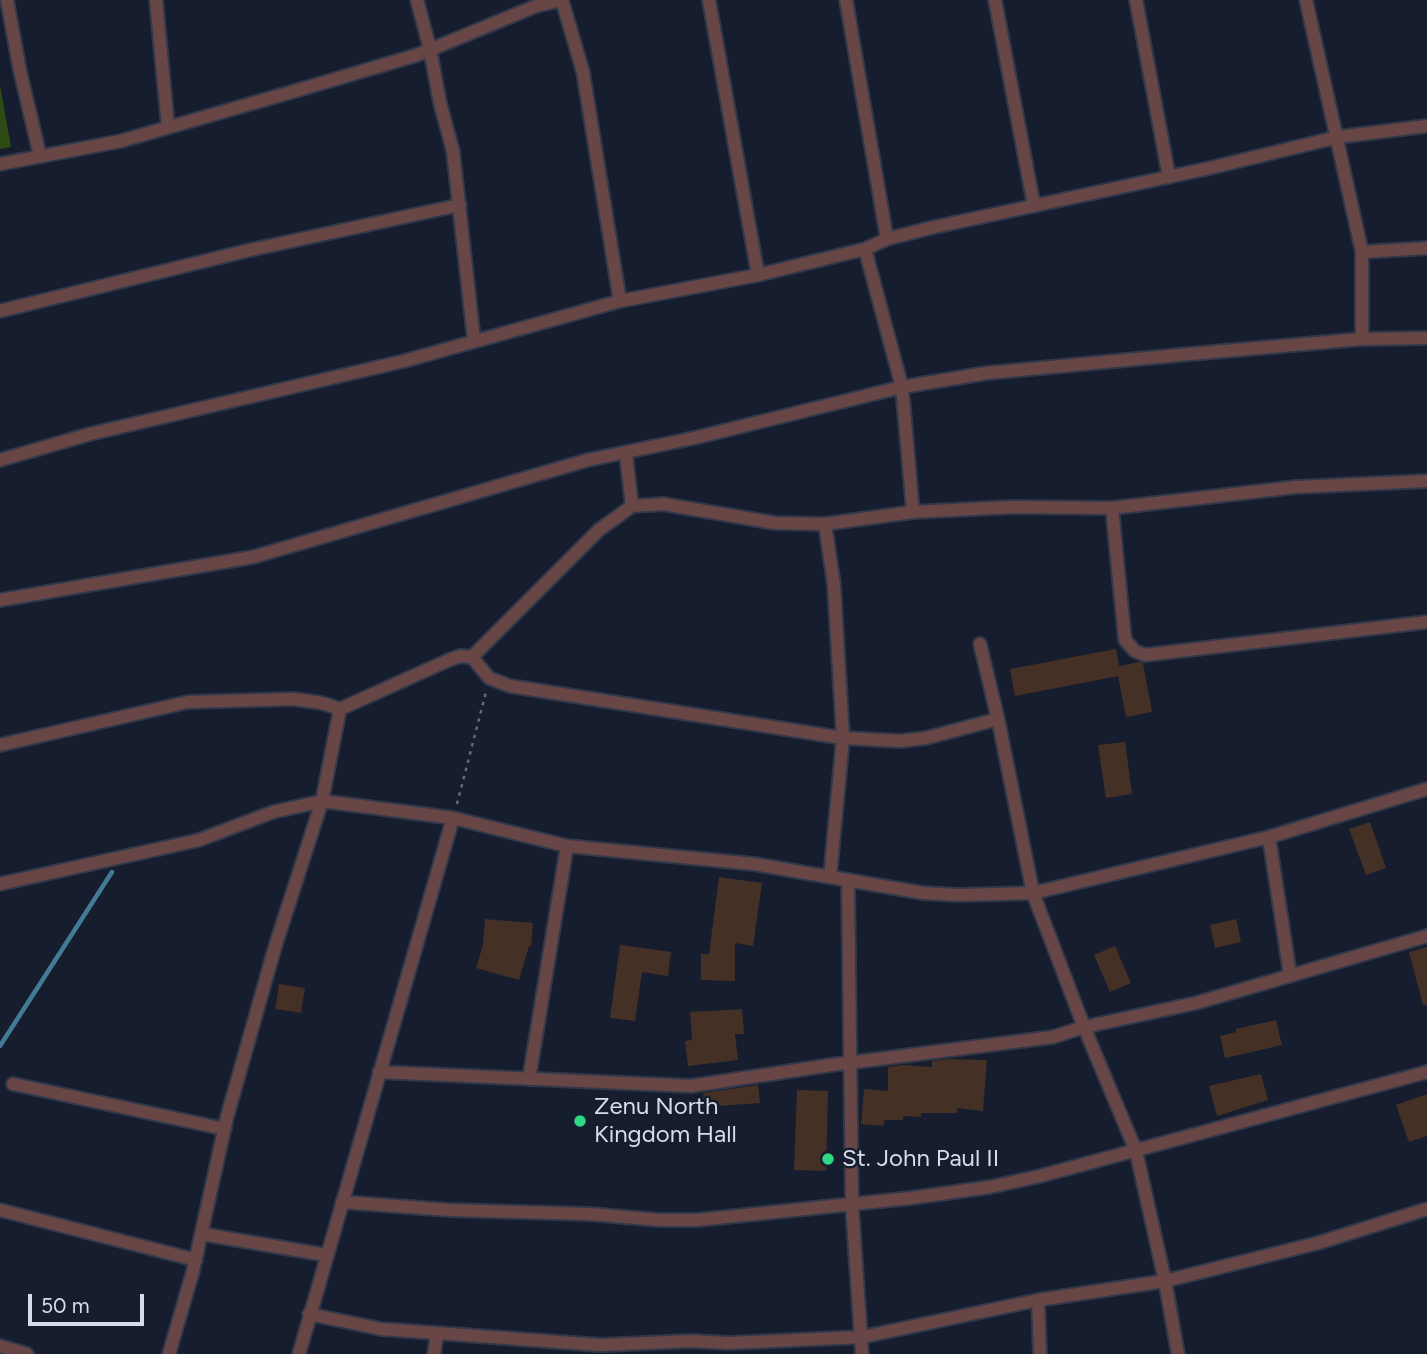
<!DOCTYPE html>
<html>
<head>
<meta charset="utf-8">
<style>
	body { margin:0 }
	#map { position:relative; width:1427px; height:1354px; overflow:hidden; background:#161d2f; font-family:Figtree,sans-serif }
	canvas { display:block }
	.scale { position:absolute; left:28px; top:1294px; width:116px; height:32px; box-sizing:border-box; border:4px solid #d7dce9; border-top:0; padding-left:9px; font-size:21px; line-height:24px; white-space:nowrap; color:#d7dce9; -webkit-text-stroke:5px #161d2f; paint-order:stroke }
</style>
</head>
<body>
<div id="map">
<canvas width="1427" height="1354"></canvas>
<div class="scale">50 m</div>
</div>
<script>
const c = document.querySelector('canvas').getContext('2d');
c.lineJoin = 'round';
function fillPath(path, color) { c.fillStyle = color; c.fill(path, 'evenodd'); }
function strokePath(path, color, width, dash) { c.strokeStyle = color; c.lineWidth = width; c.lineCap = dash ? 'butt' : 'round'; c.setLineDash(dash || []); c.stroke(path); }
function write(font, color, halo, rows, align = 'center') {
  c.font = font + ' Figtree,sans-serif'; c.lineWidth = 5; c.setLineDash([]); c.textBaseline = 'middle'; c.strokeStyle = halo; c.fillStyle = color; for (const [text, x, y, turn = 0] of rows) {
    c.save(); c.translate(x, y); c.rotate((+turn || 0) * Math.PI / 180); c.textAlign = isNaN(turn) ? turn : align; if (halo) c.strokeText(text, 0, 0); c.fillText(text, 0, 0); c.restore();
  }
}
const green = new Path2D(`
	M0,85L11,147L0,149Z`);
const stream = new Path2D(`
	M0,1046L112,872`);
const building = new Path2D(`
	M1116,649L1119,666L1139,662L1143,663L1152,712L1126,717L1118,676L1015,696L1010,669Z
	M1125,742L1132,794L1106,798L1098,745Z
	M1370,822L1386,868L1366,875L1349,829Z
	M719,877L762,883L753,946L735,943V981L701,980V954H709Z
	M485,919L533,923L531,947L529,946L519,980L476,968L483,945Z
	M1236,919L1241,942L1215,948L1210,925Z
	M620,945L671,952L668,976L642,972L635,1021L610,1018Z
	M1115,946L1131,983L1110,992L1094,955Z
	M1427,947V1005H1423L1409,952Z
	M279,984L305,988L301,1013L275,1009Z
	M742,1009L744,1034H735L738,1060L688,1066L685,1041L692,1040L690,1012Z
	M1276,1020L1282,1045L1225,1058L1220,1036L1236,1032V1029Z
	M950,1059L987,1060L983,1111L957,1108V1113H921V1117L903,1116V1120H884V1126L861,1124L864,1089L888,1091V1067L903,1065L932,1067V1061Z
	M1261,1074L1268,1100L1217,1116L1209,1086Z
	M758,1085L760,1103L704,1107L703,1093Z
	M797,1090L828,1091L826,1171L794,1170Z
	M1427,1094V1136L1409,1142L1396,1105Z`);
const path = new Path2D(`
	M457,804L486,692`);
const minor = new Path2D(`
	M7,0L20,71L40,156
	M156,0L168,127
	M417,0L430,49L440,103L453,151L474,340
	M562,0L583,72L620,301
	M709,0L758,275
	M846,0L887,239
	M995,0L1034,206
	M1136,0L1169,177
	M1306,0L1362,252V339
	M0,164L121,141L295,91L417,55L536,6L562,0
	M865,249L902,387L913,512
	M1362,252L1427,248
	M0,311L250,250L460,205
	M0,460L90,434L404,361L620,301L758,275L865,249L887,239L930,228L1210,168L1338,137L1427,126
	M632,506L663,504L775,523L825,524L913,512L1012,507L1112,508L1296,487L1427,481
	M1112,508L1125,640L1135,651L1145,655L1427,622
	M825,524L834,585L843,738L830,877
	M0,600L253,557L588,460L694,438L902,387L987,373L1190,354L1362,339L1427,338
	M980,644L998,719L1033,893L1084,1027L1136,1151L1165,1281L1178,1354
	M472,657L489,678L510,686L843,738L900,741L926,738L998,719
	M0,745L188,702L294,699L322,703L340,709
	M1269,837L1290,974
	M848,880L852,1205L862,1354
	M0,884L199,840L273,812L322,801L453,818L567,846L754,864L923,893L959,895L1033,893L1269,837L1427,789
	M379,1072L691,1086L831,1065L1053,1037L1084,1027L1196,1003L1427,936
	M529,1079L567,846
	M13,1084L225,1129
	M342,1202L449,1210L589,1214L660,1220H697L911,1198L990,1187L1040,1176L1427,1072
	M0,1210L196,1260
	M202,1234L326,1255
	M1038,1300L1040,1354
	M309,1314L381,1329L601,1345L691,1341L729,1343L862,1337L1038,1300L1165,1281L1318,1243L1427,1209
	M0,1346L27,1354
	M169,1354L193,1271L227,1117L275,947L322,801L340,709L449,660L460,656L472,657L599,530L632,506L626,454
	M299,1354L453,818
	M434,1354L437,1334`);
const markers = [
	[580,1121,7,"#2fd883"],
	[828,1159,7,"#2fd883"]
];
const poiNames = [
	["Zenu North",594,1107],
	["Kingdom Hall",594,1135],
	["St. John Paul II",842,1159]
];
fillPath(green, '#2e4b16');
strokePath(stream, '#427b95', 4.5);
fillPath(building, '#453025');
strokePath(minor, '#313849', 16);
strokePath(path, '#646a7a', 2.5, [3.5, 5]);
strokePath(minor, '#684646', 12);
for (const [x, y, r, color] of markers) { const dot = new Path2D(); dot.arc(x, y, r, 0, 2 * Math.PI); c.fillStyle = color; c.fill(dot); strokePath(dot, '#161d2f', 2.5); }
write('24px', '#d7dce9', '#161d2f', poiNames, 'left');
</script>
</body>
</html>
